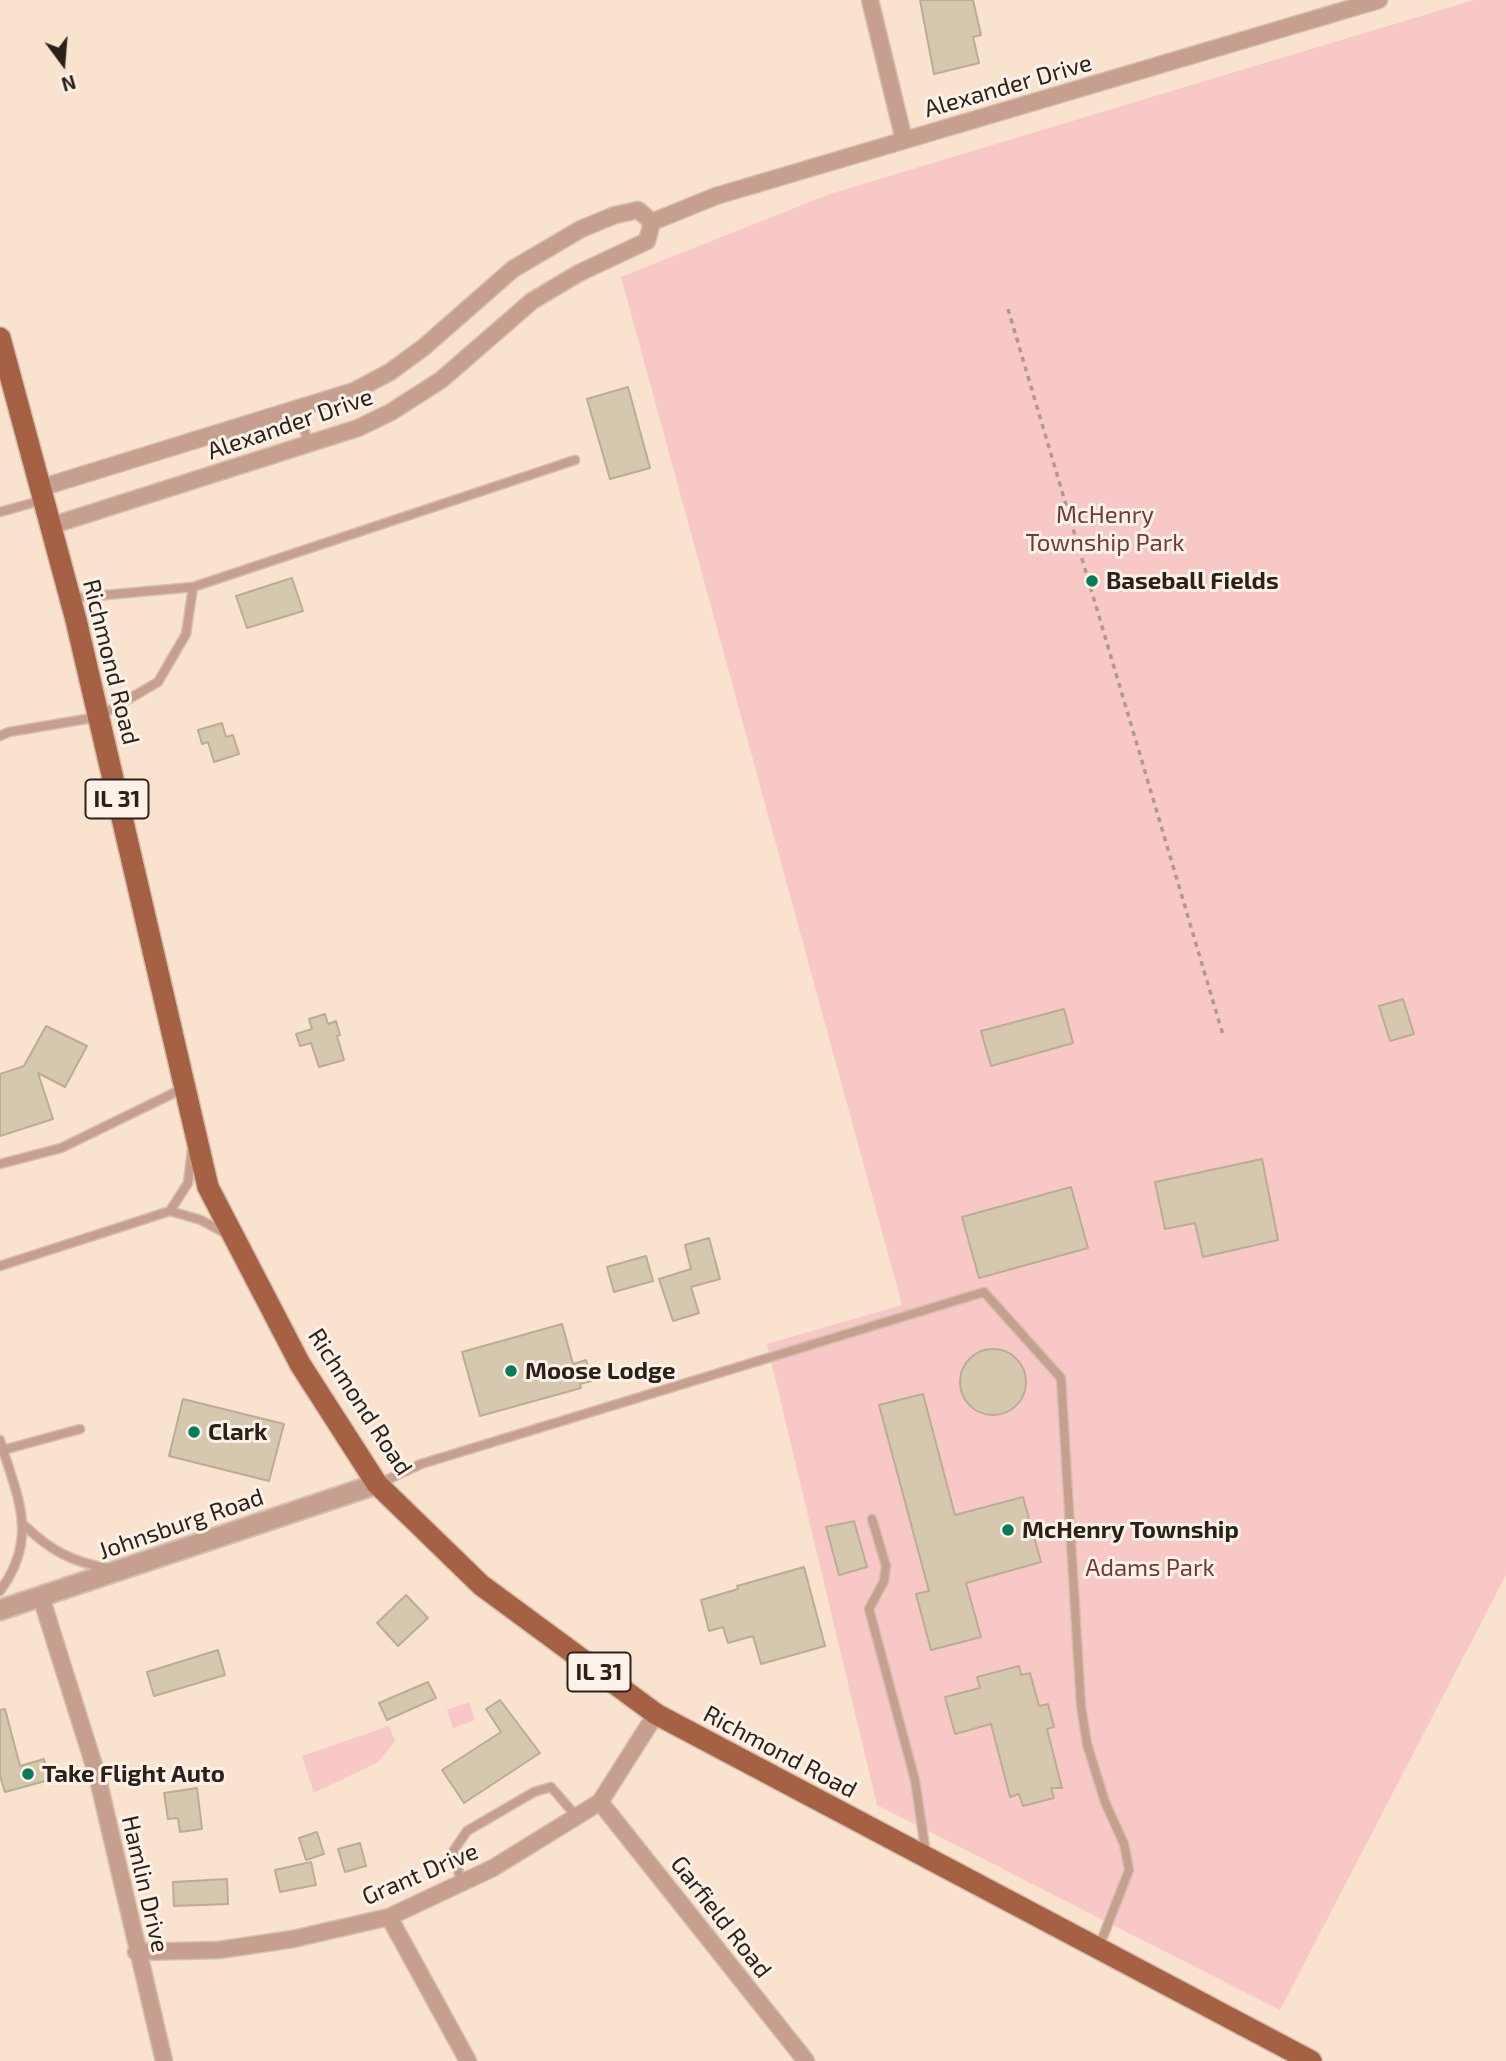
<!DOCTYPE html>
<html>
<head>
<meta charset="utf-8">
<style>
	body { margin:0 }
	#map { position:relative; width:1506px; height:2061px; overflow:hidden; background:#f9e2ce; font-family:"Exo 2",sans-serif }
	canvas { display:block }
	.north { position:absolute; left:28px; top:28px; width:70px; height:70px; -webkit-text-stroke:5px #fcf2ea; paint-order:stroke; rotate:164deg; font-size:19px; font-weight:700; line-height:28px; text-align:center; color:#2a221a }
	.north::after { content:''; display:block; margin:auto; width:24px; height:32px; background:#2a221a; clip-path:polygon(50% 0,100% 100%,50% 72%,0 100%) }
</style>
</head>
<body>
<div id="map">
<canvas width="1506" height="2061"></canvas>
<div class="north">N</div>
</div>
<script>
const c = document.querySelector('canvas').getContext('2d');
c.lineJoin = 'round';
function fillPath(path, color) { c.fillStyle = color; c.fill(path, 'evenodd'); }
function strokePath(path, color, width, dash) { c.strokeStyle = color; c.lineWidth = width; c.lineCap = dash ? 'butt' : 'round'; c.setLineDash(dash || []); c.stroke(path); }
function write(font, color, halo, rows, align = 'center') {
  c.font = font + ' "Exo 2",sans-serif'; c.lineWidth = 6; c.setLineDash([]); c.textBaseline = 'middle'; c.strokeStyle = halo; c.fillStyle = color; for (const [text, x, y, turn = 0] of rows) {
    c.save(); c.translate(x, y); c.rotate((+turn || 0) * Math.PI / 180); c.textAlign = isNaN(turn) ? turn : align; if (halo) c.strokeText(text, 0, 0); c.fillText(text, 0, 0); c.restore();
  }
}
const green = new Path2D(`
	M1474,0H1506V1575L1280,2010L877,1805L767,1344L902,1305L621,277L830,194Z
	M469,1702L475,1720L453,1728L447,1710Z
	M389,1726L395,1741L378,1762L314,1793L302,1756Z`);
const building = new Path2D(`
	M920,0H973L981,35L973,37L979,63L934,74Z
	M628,387L650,468L610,479L587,399Z
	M292,578L303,611L247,628L236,596Z
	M222,723L226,737L233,735L239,754L214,762L208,742L202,744L198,730Z
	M1403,999L1414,1034L1390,1041L1379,1006Z
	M1064,1009L1073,1043L991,1066L981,1031Z
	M325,1014L328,1024L336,1021L340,1035L337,1036L344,1060L319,1067L311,1043L300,1046L296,1034L312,1029L309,1019Z
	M46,1026L87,1046L65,1087L38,1073L53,1119L0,1136V1074L24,1066Z
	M1262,1159L1278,1240L1203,1257L1195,1223L1165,1229L1155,1182Z
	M1071,1187L1088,1248L979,1278L962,1217Z
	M709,1238L720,1279L691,1287L699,1313L673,1321L659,1279L691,1269L685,1245Z
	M646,1256L653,1281L614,1292L607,1267Z
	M562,1324L573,1364L586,1360L592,1381L580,1384L581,1388L480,1416L462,1352Z
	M960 1382a33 33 0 1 1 66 0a33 33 0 1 1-66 0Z
	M923,1394L955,1515L1023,1497L1041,1562L966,1583L981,1637L931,1650L916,1594L929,1591L879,1405Z
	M183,1399L284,1424L269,1481L169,1456Z
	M854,1521L867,1567L839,1575L826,1527Z
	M804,1567L825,1646L761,1664L753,1636L728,1643L723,1627L709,1631L701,1600L738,1589L737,1586Z
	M406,1595L428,1618L398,1646L377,1623Z
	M218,1650L225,1675L154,1696L147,1672Z
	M1019,1666L1021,1675L1030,1673L1039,1706L1048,1704L1054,1727L1047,1729L1062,1788H1051L1054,1798L1023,1806L1019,1794L1010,1797L991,1724L955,1734L945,1697L980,1688L977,1677Z
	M428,1682L436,1698L387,1720L379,1703Z
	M500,1700L540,1753L464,1803L442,1770L501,1732L486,1709Z
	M5,1709L20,1766L44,1759L49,1780L5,1792L0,1776V1710Z
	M197,1788L202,1829L180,1832L178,1818L168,1819L164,1793Z
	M317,1832L324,1854L306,1860L299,1838Z
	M360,1843L366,1866L345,1872L338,1849Z
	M311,1862L316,1885L280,1892L275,1870Z
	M227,1879L228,1904L174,1906L173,1882Z`);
const path = new Path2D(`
	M1008,309L1223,1035`);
const service = new Path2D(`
	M298,408L309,446
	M0,512L43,500
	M73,598L193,587L575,460
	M0,736L9,732L98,717L158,682L186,634L193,587
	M0,1164L61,1148L184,1088
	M170,1211L188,1183L192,1150
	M0,1266L170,1211L201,1220L225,1233
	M0,1440C17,1497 40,1536 0,1591
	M3,1450L80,1429
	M378,1484L421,1464L984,1292L1061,1378L1081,1706L1087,1744L1105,1802L1124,1844L1129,1870L1099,1947
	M872,1519L886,1566L884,1581L869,1609L915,1780L926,1854
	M25,1526C50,1550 72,1562 107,1568
	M461,1883L454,1850L467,1831L534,1792L551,1787L577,1817`);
const minor = new Path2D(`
	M870,0L904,140
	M652,222L716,196L1379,0
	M40,488L354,391L390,372L424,347L513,269L581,229L615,215L638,210L652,222
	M50,526L358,428L391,412L441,380L532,301L579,273L647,241L652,222
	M41,1597L97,1775L164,2061
	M600,1802L806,2061
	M389,1917L468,2061
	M136,1952L219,1950L293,1939L389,1917L493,1868L600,1802L656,1714`);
const tertiary = new Path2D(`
	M0,1610L377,1484`);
const primary = new Path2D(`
	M0,338L76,620L208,1187L300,1364L377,1484L481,1585L656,1714L1311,2061`);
const markers = [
	[1092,581,7,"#027c5a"],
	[511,1371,7,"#027c5a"],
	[194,1432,7,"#027c5a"],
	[1008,1530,7,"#027c5a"],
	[28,1774,7,"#027c5a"]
];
const shields = [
	[117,799,63],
	[599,1672,63]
];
const shieldNames = [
	["IL 31",117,799],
	["IL 31",599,1672]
];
const streetNames = [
	["Alexander Drive",1008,86,-16],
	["Alexander Drive",290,424,-19],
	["Richmond Road",111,662,76],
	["Richmond Road",360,1402,57],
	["Johnsburg Road",181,1524,-19],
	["Richmond Road",780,1752,28],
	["Grant Drive",420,1874,-23],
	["Hamlin Drive",145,1884,77],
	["Garfield Road",721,1917,52]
];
const parkNames = [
	["McHenry",1105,515],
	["Township Park",1105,543],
	["Adams Park",1150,1568]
];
const poiNames = [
	["Baseball Fields",1106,581],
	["Moose Lodge",525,1371],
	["Clark",208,1432],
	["McHenry Township",1022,1530],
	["Take Flight Auto",42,1774]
];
fillPath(green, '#f7c8c5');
fillPath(building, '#d5c8ae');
strokePath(building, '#baad94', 2);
strokePath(service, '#d4bfae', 11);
strokePath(minor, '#d4bfae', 19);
strokePath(tertiary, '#d4bfae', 23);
strokePath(primary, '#d4bfae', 24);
strokePath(path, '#ad9c8c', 3.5, [5, 5]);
strokePath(service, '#c69f8f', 8);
strokePath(minor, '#c69f8f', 16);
strokePath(tertiary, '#c69f8f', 19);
strokePath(primary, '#a66144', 21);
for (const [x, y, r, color] of markers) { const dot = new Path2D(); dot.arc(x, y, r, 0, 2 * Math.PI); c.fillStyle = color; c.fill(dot); strokePath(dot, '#fcf2ea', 2.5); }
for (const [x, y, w] of shields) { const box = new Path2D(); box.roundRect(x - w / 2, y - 19.5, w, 39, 5); c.fillStyle = '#fcf2ea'; c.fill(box); strokePath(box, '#2a221a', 2); }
write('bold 23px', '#2a221a', null, shieldNames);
write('24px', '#2a221a', '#fcf2ea', streetNames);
write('24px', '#753837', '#fcf2ea', parkNames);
write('bold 24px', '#2a221a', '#fcf2ea', poiNames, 'left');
</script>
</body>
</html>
